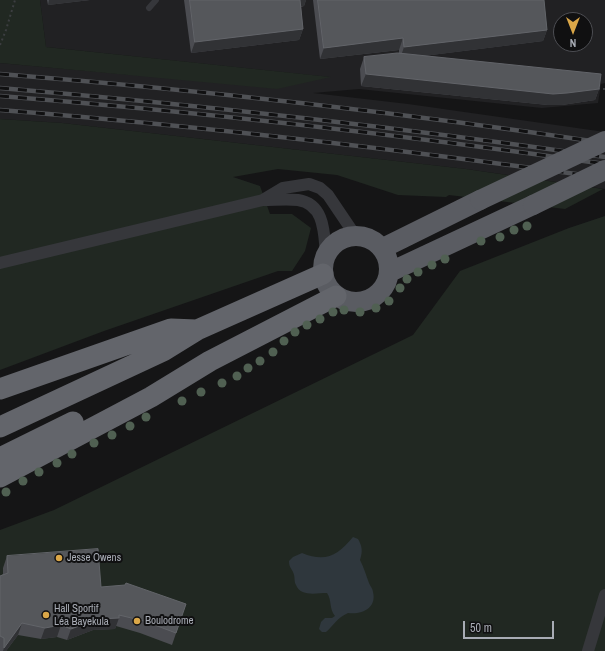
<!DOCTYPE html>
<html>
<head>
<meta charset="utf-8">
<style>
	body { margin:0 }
	#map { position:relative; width:605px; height:651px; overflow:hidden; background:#151516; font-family:"Archivo Narrow",sans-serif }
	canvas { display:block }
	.north { position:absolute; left:553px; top:12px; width:40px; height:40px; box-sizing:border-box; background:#101011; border:1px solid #4d4e53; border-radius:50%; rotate:180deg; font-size:11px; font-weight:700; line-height:16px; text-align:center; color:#a8acb5 }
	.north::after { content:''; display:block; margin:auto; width:14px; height:18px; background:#dba748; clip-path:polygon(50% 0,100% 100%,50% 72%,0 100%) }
	.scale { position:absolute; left:463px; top:621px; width:91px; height:18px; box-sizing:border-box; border:2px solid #a8acb5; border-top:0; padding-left:5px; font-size:12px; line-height:14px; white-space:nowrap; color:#a8acb5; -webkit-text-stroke:3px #101011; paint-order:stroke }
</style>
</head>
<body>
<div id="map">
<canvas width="605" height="651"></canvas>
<div class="north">N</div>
<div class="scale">50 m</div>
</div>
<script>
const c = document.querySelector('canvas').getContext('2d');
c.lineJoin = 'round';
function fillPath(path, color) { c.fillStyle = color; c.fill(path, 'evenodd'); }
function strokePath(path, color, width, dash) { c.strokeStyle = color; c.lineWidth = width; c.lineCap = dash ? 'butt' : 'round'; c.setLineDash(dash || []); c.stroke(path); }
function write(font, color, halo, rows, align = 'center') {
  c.font = font + ' "Archivo Narrow",sans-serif'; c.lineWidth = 4; c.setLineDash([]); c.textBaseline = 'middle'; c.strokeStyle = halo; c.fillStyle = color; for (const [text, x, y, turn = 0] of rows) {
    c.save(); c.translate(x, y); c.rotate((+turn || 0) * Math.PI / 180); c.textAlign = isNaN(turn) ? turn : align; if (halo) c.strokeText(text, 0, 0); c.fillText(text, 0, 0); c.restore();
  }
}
const built = new Path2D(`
	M40,0H605V83L601,84L598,103L542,108L359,89L313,93L408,104L605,132V189L466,169L62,123L0,119V63L133,75L329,77L46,47ZM561,20H585V44H561Z`);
const green = new Path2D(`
	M0,0H40L46,47L331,77L277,89L0,63Z
	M0,119L62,123L466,169L603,189L565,209L449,195L446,197L398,195L337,175L278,169L233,177L260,186L270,214H292L311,228L305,251L292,271H278L104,331L0,370Z
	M605,216V651H0V530L54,510L413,335L460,271L569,228Z`);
const water = new Path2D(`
	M353,537L358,539C362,546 363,551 360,560C364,568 366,575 369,583C370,586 373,589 373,592C377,608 362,615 348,613C337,618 334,625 326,632H322L319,629L321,622L325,618H332L335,616C329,609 332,600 327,593C316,593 301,597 296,585C294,582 295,578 294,575C293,569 289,569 289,561L293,557L302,553C326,563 338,555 353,537Z`);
const path = new Path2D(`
	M0,45L6,30L15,0
	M598,89H605`);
const service = new Path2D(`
	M149,8L156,0`);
const minor = new Path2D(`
	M263,200L283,188L309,184L320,188L328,195L355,235
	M0,263L263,200C275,200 287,199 298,200C325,204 324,234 326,254
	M588,651L605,595`);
const trunk = new Path2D(`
	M323 269a33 33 0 1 1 66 0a33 33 0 1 1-66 0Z
	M383,248L480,200
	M390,272L533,205`);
const motorway = new Path2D(`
	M0,389L171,329L196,330
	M0,427L163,351L197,330L323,274
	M0,458L73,422
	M0,477L151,397L210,361L336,296`);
const rail = new Path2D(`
	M0,74C202,90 404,113 605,143
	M0,88C202,105 404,128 605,157
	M0,96C202,112 404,135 605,164
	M0,110C202,126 404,150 605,178`);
const trunkBridge = new Path2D(`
	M480,200L605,141
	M533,205L605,170`);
const trees = [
	[527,226],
	[514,230],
	[500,237],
	[481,241],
	[445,259],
	[432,265],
	[418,272],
	[407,279],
	[400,288],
	[389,301],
	[376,308],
	[344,310],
	[333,312],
	[360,312],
	[320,319],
	[307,325],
	[295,332],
	[284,341],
	[273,352],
	[260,361],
	[248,368],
	[237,376],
	[222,383],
	[201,392],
	[182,401],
	[146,417],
	[130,426],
	[112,435],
	[94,443],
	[72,454],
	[57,463],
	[39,472],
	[23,481],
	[6,492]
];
const wall = new Path2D(`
	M47,0H90L48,5Z
	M184,0H306L304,6L301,7L303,29L299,40L191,53Z
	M313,0H544L547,30L543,41L423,56L599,89L595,100L562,105H548L361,86L360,69L364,57L399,53V50L320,59Z
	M7,556L101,587L186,604L172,645L140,633L116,626L115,629L93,630L67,640L57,637L41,639L18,635L6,651H0V576L3,574V568Z`);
const shadedWall = new Path2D(`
	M49,0H90L48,5Z
	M298,0H306L304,6L296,7Z
	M303,29L299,40L191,53L195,42Z
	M547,30L543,41L400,59L404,47Z
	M403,38L399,50L320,59L324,48Z
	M366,74L599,89L595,100L562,105H548L361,86Z
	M119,618L115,629L93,630L67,640L71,629L98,619Z
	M22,623L18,635L6,651H3L4,648Z
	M61,625L57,637L41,639L45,628Z`);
const building = new Path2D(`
	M190,0H300L303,29L195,42Z
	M318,0H544L547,30L404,47L403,38L324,48Z
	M398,53L601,74L599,89L567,93L553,94L366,74L364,57Z
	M98,549L101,587L125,585L126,583L186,604L176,633L144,621L119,615V618L98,619L71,629L61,625L45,628L22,623L4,648V638L0,636V576L8,573L7,556Z`);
const markers = [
	[59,558,4,"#dba748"],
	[46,615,4,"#dba748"],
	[137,621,4,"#dba748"]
];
const poiNames = [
	["Jesse Owens",67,558],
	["Hall Sportif",54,609],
	["Léa Bayekula",54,622],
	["Boulodrome",145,621]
];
fillPath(built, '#212123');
fillPath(green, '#212822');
fillPath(water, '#2f373d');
strokePath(path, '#3c3e41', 2, [2, 3]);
strokePath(service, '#36373b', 6);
strokePath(minor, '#36373b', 12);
strokePath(trunk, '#5a5c62', 20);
strokePath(motorway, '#63656b', 21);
strokePath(rail, '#4f5155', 4.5);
strokePath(rail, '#101011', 3, [9]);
strokePath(trunkBridge, '#5a5c62', 20);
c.fillStyle = '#506052';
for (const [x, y] of trees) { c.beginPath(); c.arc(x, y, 4.5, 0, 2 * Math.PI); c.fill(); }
fillPath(wall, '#4b4c51');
fillPath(shadedWall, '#313235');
fillPath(building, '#55575b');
strokePath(building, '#626469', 1);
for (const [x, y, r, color] of markers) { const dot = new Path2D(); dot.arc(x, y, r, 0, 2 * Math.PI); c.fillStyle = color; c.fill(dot); strokePath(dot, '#101011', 1.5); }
write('11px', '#a8acb5', '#101011', poiNames, 'left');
</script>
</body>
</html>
